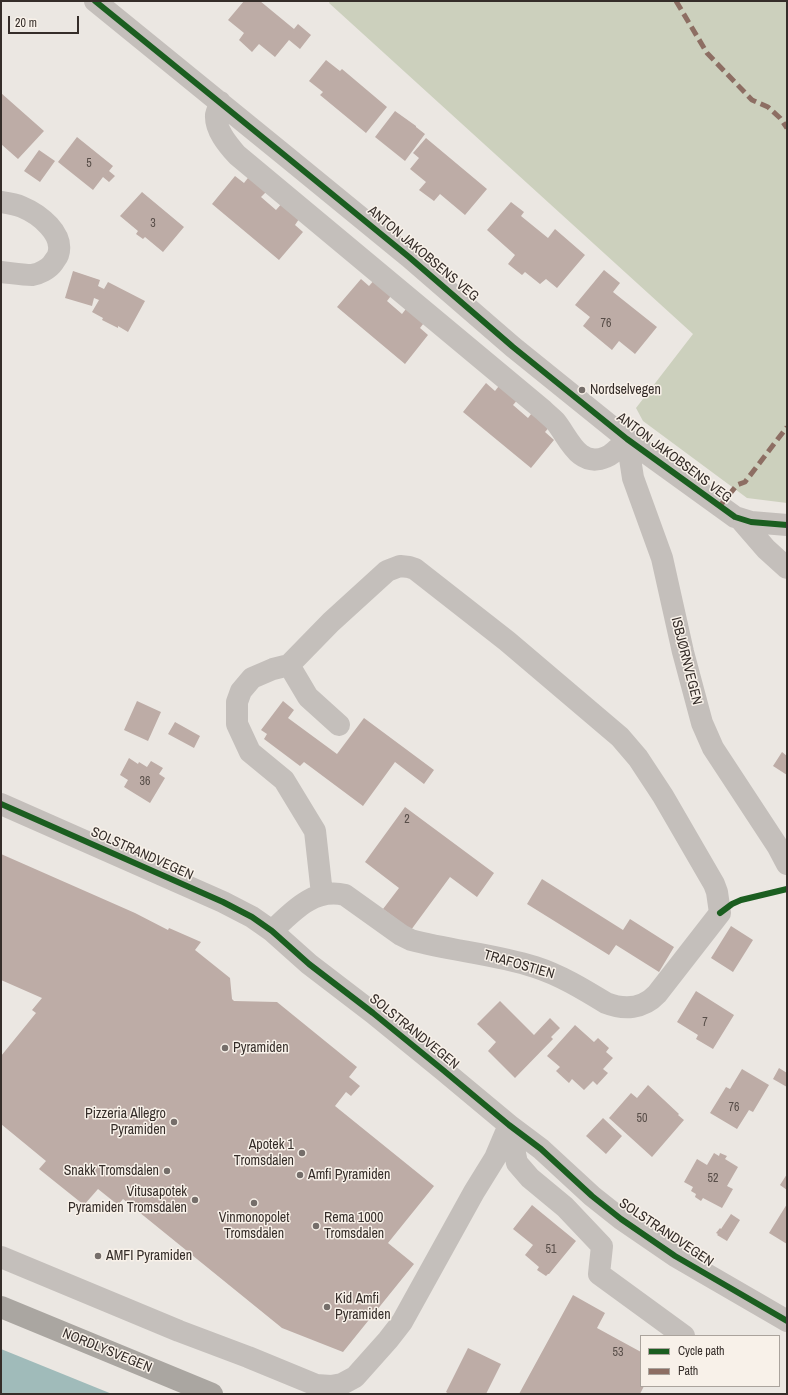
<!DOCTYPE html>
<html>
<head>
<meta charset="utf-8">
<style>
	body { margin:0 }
	#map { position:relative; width:788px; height:1395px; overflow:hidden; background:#ebe7e2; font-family:"Archivo Narrow",sans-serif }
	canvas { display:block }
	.frame { position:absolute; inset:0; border:2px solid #352d29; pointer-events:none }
	.legend { position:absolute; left:640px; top:1335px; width:140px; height:52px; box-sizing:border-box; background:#f8f1e9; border:1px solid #aaa39c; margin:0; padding:5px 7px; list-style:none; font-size:12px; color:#352d29 }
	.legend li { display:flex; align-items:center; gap:8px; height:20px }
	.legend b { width:20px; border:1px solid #aaa39c }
	.scale { position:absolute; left:8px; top:16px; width:71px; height:18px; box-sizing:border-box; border:2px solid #352d29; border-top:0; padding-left:5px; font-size:12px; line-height:14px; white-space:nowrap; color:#352d29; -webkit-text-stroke:3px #f8f1e9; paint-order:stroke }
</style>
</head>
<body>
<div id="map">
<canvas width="788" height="1395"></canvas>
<div class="frame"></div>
<ul class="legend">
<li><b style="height:5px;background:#1b5e20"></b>Cycle path</li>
<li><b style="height:5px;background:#8d6e63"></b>Path</li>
</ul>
<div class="scale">20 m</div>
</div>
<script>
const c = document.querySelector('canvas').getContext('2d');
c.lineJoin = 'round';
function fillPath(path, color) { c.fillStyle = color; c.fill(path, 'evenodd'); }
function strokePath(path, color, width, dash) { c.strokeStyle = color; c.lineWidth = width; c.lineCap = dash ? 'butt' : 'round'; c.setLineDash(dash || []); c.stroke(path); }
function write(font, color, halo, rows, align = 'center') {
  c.font = font + ' "Archivo Narrow",sans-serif'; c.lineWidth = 3; c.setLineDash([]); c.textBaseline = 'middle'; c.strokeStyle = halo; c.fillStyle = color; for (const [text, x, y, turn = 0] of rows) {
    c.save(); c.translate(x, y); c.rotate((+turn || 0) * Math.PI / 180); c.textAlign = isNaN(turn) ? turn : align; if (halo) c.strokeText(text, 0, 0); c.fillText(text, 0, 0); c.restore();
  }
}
const green = new Path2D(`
	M330,1H787V503L747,498L643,421L636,408L693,334L329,3Z`);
const water = new Path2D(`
	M1,1349L112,1394H1Z`);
const building = new Path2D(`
	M244,1H260L294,29L298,24L311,35L300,49L289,40L275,57L259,44L252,52L239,40L244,33L228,20Z
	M326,60L340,71L342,69L387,107L366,133L320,95L323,92L309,81Z
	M1,93L44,131L18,159L1,144Z
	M395,111L416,126V127L425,134L405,161L375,137Z
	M77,137L113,166L109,171L115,176L109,182L103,177L93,190L58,162Z
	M426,138L487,189L465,215L440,194L434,201L419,190L426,182L410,169L419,158L413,153Z
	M39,150L55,161L40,182L24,171Z
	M251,174L269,189L261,197L276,210L284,201L301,216L295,225L303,232L279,260L212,204L235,176L244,183Z
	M142,192L184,227L163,252L145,237L143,239L136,234L138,231L120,216Z
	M511,202L524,212L521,216L548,238L555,229L585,255L557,288L546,279L540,284L525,272L522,275L508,264L515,255L487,230Z
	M604,270L620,283L613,292L657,327L635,354L619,341L612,350L583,326L590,317L575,305Z
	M73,271L100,280L98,286L104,289L108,282L145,301L128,332L118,326V328L102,320L103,318L92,312L99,300L94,298L92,306L65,298Z
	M376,278L394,292L387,301L402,314L409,305L427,319L420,328L428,335L405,364L337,307L361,279L369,286Z
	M502,382L520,397L513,405L528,418L535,409L552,424L545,432L554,440L531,468L463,412L486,383L495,391Z
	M137,701L161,712L148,741L124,730Z
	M283,701L294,710L288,718L337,754L364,718L434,770L424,784L395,762L363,806L304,762L300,766L264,739L267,734L261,730Z
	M175,722L200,736L194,748L168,734Z
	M782,752L787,756V775L773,766Z
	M129,758L138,764L139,762L147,767L151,761L163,768L159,774L165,778L150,803L124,787L128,780L120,775Z
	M405,807L494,873L477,897L450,877L411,930L383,909L399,888L365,862Z
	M1,854L135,913L168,930L169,928L201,942L195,950L230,978L232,999L234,1001L277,1002L357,1067L349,1077L360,1086L351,1096L346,1092L335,1106L434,1186L388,1243L414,1264L343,1352L282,1328L123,1199L118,1205L98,1189L84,1205L39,1169L46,1161L1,1124V1056L36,1013L32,1010L42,998L1,980Z
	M542,879L623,930L630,919L674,947L659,972L616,945L609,955L527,904Z
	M731,926L753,940L733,972L711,958Z
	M696,991L734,1015L713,1049L696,1039L698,1035L677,1022Z
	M500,1001L534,1035L550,1018L560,1028L551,1037L553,1039L515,1078L488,1051L496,1042L477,1024Z
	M575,1025L594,1042L598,1038L609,1048L606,1052L613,1058L603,1069L608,1073L597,1085L593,1081L584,1090L572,1079L569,1083L556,1071L560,1067L547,1056Z
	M779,1068L787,1073V1087L773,1079Z
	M742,1069L769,1085L753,1112L749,1110L737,1129L710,1113L726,1087L730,1089Z
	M648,1085L679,1114L678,1115L684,1120L652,1157L609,1118L631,1093L637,1098Z
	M603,1118L622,1136L606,1154L586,1136Z
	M714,1153L719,1156L720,1153L727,1156L725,1159L738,1167L727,1186L733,1189L722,1208L703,1198L701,1201L695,1197L696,1194L691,1191L693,1187L684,1182L697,1159L707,1165Z
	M787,1174V1190L780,1185Z
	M787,1204V1244L769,1233Z
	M532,1205L576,1241L549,1274H548L546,1276L537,1270L539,1267L525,1255L533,1245L513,1229Z
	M731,1214L740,1220L727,1241L717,1235L718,1234L716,1233L720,1228L721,1229Z
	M573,1295L605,1313L597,1328L641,1352V1386H644L640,1394H519Z
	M468,1348L501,1364L486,1394H449L446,1392Z`);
const minor = new Path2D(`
	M95,1L288,158L409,257L513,347L627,439L735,517L751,522L787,525
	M220,102C219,106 217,111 216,115C215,130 228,145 237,155L543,410C547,414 551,417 555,421C568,436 578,469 606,457C614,454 621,445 627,439
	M1,202C8,203 15,204 22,207C39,214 65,234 58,255C57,258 54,261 53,263C49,269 39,274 32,275C22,275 11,273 1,272
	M627,439L633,478L662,558L683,652L702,723L713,748L778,847L787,864
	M740,519L766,549L787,568
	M1,804L223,902L252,917L272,931L309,964L373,1013L443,1070L509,1125L541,1149L592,1196L621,1219L675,1256L787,1321
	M322,894L315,831L284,780L250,752L237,724V702L241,691L252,678L273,669L289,665L308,697L339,725
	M272,931C292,912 314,887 345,895L401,935L411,940C452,951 495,954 535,967C560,975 583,989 606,1003C624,1010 643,1009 657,994L720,913L717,892L714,884L663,796L638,758L620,737L507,641L415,569L409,567L400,566L387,571L331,622L289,665
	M509,1125L517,1163L530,1178L565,1207L602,1246L599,1274L684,1336
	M1,1257L179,1331L248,1357L316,1385L331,1386L342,1384L355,1377L388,1340L402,1322L474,1192L495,1158L509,1125`);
const highway = new Path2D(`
	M1,1307L212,1394`);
const quiet = new Path2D(`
	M676,1L707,53L752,100L768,107L780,118L787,128
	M719,507L737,485L745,482L787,427`);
const cycleway = new Path2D(`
	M95,1L288,158L409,257L513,347L627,439L735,517L751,522L787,525
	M1,804L223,902L252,917L272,931L309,964L373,1013L443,1070L509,1125L541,1149L592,1196L621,1219L675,1256L787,1321
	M720,913L732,904L741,900L787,889`);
const markers = [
	[582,390,4,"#756e6a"],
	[225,1048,4,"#756e6a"],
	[174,1122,4,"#756e6a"],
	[302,1153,4,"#756e6a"],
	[167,1171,4,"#756e6a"],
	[300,1175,4,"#756e6a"],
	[195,1200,4,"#756e6a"],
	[254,1203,4,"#756e6a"],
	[316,1226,4,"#756e6a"],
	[98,1256,4,"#756e6a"],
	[327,1307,4,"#756e6a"]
];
const numberNames = [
	["5",89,164],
	["3",153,224],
	["76",606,324],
	["36",145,782],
	["2",407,820],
	["7",705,1023],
	["76",734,1108],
	["50",642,1119],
	["52",713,1179],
	["51",551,1250],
	["53",618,1353]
];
const streetNames = [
	["ANTON JAKOBSENS VEG",423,254,40],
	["ANTON JAKOBSENS VEG",674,458,37],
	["ISBJØRNVEGEN",686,661,76],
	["SOLSTRANDVEGEN",142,854,24],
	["TRAFOSTIEN",519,965,16],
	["SOLSTRANDVEGEN",414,1032,39],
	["SOLSTRANDVEGEN",666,1233,34],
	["NORDLYSVEGEN",107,1351,22]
];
const poiNames = [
	["Nordselvegen",590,390],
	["Pyramiden",233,1048],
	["Pizzeria Allegro",166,1114,"right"],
	["Pyramiden",166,1130,"right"],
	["Apotek 1",294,1145,"right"],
	["Tromsdalen",294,1161,"right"],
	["Snakk Tromsdalen",159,1171,"right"],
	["Amfi Pyramiden",308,1175],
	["Vitusapotek",187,1192,"right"],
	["Pyramiden Tromsdalen",187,1208,"right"],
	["Vinmonopolet",254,1218,"center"],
	["Tromsdalen",254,1234,"center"],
	["Rema 1000",324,1218],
	["Tromsdalen",324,1234],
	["AMFI Pyramiden",106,1256],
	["Kid Amfi",335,1299],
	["Pyramiden",335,1315]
];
fillPath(green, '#ccd0bd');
fillPath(water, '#a0bbba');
fillPath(building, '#bdaca6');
strokePath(minor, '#c4bfbb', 22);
strokePath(highway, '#aaa6a1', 22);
strokePath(quiet, '#8d6e63', 5, [10, 5]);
strokePath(cycleway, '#1b5e20', 6);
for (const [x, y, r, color] of markers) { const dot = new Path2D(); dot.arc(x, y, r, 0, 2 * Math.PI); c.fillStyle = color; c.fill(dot); strokePath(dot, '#f8f1e9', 1.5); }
write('12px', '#574d48', null, numberNames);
write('14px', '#352d29', '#f8f1e9', streetNames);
write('14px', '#352d29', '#f8f1e9', poiNames, 'left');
</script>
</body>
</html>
